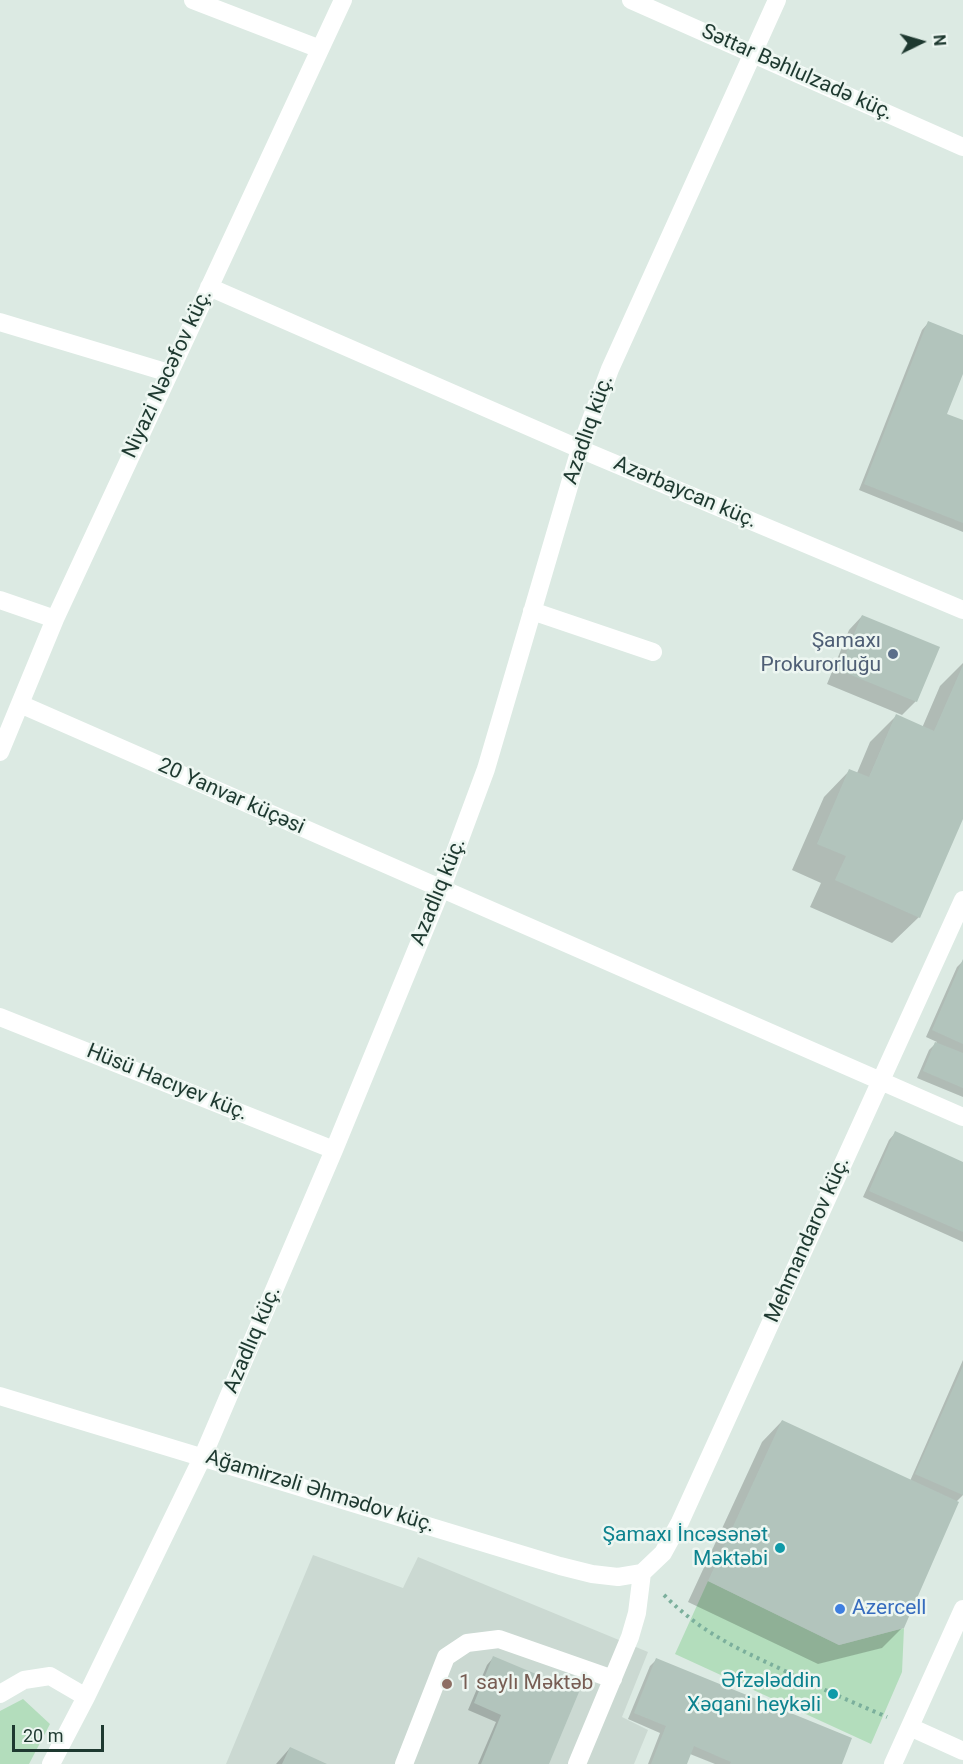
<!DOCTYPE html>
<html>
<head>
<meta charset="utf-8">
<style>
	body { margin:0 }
	#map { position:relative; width:963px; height:1764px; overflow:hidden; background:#dceae3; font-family:Roboto,sans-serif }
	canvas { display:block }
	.north { position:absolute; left:891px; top:12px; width:60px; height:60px; -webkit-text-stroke:4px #edf6f1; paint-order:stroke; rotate:85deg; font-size:16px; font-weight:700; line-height:24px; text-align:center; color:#1e3930 }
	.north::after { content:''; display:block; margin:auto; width:21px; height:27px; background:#1e3930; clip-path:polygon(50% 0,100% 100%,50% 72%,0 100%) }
	.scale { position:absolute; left:12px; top:1725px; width:92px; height:27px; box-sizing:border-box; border:3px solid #1e3930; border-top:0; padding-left:8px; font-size:18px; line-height:21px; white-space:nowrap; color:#1e3930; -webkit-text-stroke:4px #edf6f1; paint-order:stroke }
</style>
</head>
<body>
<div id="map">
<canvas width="963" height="1764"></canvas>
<div class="north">N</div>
<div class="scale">20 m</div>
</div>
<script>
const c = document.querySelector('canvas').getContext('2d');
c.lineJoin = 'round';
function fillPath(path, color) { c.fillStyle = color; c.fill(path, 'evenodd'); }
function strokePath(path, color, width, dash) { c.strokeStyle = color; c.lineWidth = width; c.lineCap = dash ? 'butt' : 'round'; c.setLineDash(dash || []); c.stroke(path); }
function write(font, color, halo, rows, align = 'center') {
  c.font = font + ' Roboto,sans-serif'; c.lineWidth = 5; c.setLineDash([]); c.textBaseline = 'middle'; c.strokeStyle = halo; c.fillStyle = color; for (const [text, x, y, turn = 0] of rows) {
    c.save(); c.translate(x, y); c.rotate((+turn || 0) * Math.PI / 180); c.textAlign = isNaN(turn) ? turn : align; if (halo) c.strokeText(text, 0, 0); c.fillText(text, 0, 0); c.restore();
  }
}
const built = new Path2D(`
	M313,1555L403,1588L418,1557L648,1652L622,1717L648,1730L634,1764H226Z`);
const green = new Path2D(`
	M708,1581L839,1645L904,1628L902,1672L871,1744L675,1654Z
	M23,1699L50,1724L29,1764H0V1711Z`);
const shadow = new Path2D(`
	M928,323L963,337V370L945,415L963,422V532L859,490L922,330Z
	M862,616L916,701L902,715L827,684L849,630Z
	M963,663V815L919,917L892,943L810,907L821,883L792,870L824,797L850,770L857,773L870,742L896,716L922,728L940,686Z
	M963,961V1097L917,1078L929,1050L937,1042L926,1037L957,967Z
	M895,1133L963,1163V1242L863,1197L889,1140Z
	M963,1360V1495L956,1502L903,1627L882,1648L818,1664L688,1602L762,1442L782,1421L910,1481Z
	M493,1658L548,1764H478L496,1722L468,1710L487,1665Z
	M657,1659L840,1764H715L690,1754L685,1764H648L660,1733L628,1719L650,1666Z
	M290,1748L323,1764H276Z`);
const building = new Path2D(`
	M928,321L963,335V374L947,414L963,420V523L864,484Z
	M862,615L940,647L917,702L839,670Z
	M963,665V819L920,918L835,880L846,856L817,844L849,769L869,777L896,714L934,731Z
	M963,959V1044L932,1030Z
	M935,1042L963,1053V1088L923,1071Z
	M895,1131L963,1162V1232L869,1191Z
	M963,1366V1495L915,1474Z
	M782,1420L959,1502L904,1628L839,1645L708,1581Z
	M493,1656L579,1692L549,1764H481L501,1715L474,1703Z
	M656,1658L852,1738L842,1764H730L731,1762L694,1746L687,1764H651L666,1726L634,1713Z
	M290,1747L327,1764H282Z`);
const path = new Path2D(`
	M664,1595C702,1633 736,1648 783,1670C817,1687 852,1702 887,1717`);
const minor = new Path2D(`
	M193,0L320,49
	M631,0L963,147
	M209,287L580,449L963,610
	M0,322L169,373
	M0,600L55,619
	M532,611L653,652
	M20,704L963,1117
	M0,752L55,619L343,0
	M0,1017L334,1150
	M0,1396L560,1566L592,1574L618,1577L642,1573
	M642,1573L663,1553L680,1522L963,900
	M0,1694L24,1680L50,1676L86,1697
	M910,1727L963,1751
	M51,1764L86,1697L203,1456L334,1150L441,890L486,769L580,449L610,369L777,0
	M404,1764L446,1657L467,1643L499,1639L613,1679
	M577,1764L630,1637L637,1613L642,1573
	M893,1764L963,1609`);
const markers = [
	[893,654,6,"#5c6f8a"],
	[780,1548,6,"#0f9aa8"],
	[840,1609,6,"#3f7fe0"],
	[447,1684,6,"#8d6e63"],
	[833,1694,6,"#0f9aa8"]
];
const streetNames = [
	["Səttar Bəhlulzadə küç.",797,73,24],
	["Niyazi Nəcəfov küç.",168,374,-65],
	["Azadlıq küç.",589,430,-71],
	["Azərbaycan küç.",685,493,23],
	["20 Yanvar küçəsi",231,797,24],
	["Azadlıq küç.",439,892,-68],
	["Hüsü Hacıyev küç.",167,1083,22],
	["Mehmandarov küç.",808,1240,-66],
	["Azadlıq küç.",253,1340,-67],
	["Ağamirzəli Əhmədov küç.",320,1492,17]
];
const serviceNames = [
	["Şamaxı",881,642],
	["Prokurorluğu",881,666]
];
const cultureNames = [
	["Şamaxı İncəsənət",768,1536],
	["Məktəbi",768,1560],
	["Əfzələddin",821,1682],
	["Xəqani heykəli",821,1706]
];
const shopNames = [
	["Azercell",852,1609]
];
const educationNames = [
	["1 saylı Məktəb",459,1684]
];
fillPath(built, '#cbd9d2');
fillPath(green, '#b3ddbc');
fillPath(shadow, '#0003');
fillPath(building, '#b2c4bc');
strokePath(path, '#7baf9c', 4, [3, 4.5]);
strokePath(minor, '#fff', 18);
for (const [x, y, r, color] of markers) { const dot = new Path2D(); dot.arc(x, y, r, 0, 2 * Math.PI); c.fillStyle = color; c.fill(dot); strokePath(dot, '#edf6f1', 2); }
write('21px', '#1e3930', '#edf6f1', streetNames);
write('21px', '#4e5e75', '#edf6f1', serviceNames, 'right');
write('21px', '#0d838f', '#edf6f1', cultureNames, 'right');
write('21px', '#366cbe', '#edf6f1', shopNames, 'left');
write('21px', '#785e54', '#edf6f1', educationNames, 'left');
</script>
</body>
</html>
